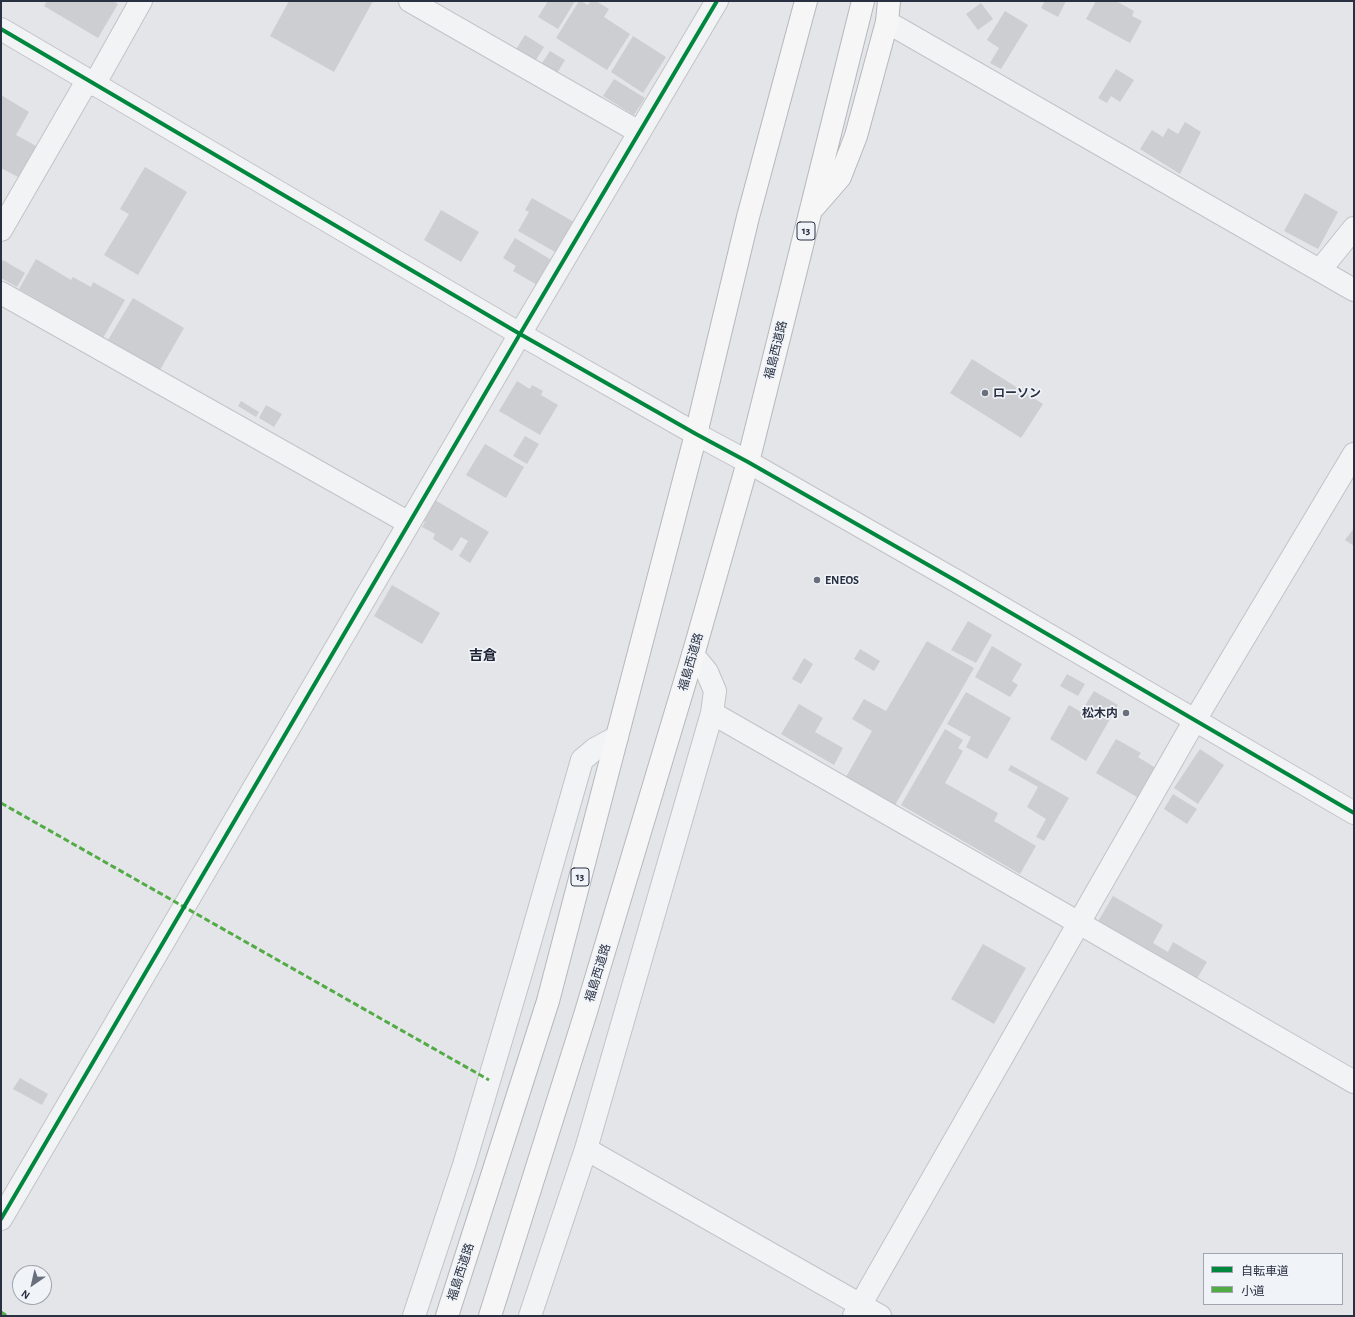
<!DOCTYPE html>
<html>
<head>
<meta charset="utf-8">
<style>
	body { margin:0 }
	#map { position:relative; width:1355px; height:1317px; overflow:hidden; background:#e3e5e8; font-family:"Alegreya Sans","Noto Sans JP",sans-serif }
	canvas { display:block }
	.frame { position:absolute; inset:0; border:2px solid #283042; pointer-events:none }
	.legend { position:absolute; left:1203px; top:1253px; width:140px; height:52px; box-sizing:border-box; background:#f0f3f7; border:1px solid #a0a5af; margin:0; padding:5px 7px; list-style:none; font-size:12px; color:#283042 }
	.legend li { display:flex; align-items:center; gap:8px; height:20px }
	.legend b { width:20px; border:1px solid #a0a5af }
	.north { position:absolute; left:12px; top:1265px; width:40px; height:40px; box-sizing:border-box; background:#f0f3f7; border:1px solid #a0a5af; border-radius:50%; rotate:214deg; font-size:11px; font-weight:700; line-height:16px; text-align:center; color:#283042 }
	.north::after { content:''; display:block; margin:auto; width:14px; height:18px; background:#696f7c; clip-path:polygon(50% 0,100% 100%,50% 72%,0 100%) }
</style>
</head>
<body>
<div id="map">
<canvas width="1355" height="1317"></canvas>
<div class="frame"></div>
<ul class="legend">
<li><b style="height:5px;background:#00873e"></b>自転車道</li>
<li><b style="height:5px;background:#53ab46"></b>小道</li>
</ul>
<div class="north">N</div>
</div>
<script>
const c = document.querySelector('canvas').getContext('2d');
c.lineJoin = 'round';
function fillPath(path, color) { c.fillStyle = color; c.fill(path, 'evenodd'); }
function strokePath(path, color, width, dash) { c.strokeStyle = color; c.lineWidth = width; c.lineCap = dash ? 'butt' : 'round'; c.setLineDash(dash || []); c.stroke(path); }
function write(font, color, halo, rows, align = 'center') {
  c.font = font + ' "Alegreya Sans","Noto Sans JP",sans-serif'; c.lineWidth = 3.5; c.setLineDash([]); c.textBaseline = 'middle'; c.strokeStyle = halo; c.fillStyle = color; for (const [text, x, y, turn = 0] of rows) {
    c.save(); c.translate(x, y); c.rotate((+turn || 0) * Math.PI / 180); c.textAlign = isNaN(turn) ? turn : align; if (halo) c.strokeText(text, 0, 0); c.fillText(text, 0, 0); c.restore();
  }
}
const building = new Path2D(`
	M47,1H113L118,4L98,38L44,6Z
	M289,1H373L334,72L270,36Z
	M548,1H575L558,29L538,17Z
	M579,1H581L588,5L591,1H596L609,9L604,17L630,34L607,70L556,38Z
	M1045,1H1066L1058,17L1041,8Z
	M1096,1H1116L1134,11L1132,16L1142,21L1130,43L1086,19Z
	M981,3L993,19L978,30L966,14Z
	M1005,11L1028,25L1001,69L990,63L999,48L987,40Z
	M525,35L544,47L534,63L515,51Z
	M633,36L666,57L643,93L611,72Z
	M550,51L565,60L556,75L540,66Z
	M1116,69L1134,80L1120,102L1111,96L1107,103L1098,98Z
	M614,79L645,98L634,115L603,96Z
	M1,95L29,112L16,135L38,147L20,178L1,168Z
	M1185,122L1201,132L1180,174L1140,149L1152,130L1163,137L1168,128L1178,134Z
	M145,167L187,192L138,275L104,255L129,214L120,209Z
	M1305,193L1338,212L1318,249L1284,231Z
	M532,198L574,222L557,253L518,231L529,212L525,210Z
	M441,210L479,232L461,262L424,240Z
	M515,238L553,261L539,286L513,271L516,266L503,258Z
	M36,259L71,280L73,277L91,287L93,282L125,300L103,338L19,289Z
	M3,260L25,273L17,287L1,278V264Z
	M133,298L184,328L160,370L108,340Z
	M972,359L1043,404L1021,438L950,393Z
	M517,381L530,389L532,385L543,391L541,395L558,405L540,435L499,411Z
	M241,401L259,412L256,417L238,406Z
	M266,405L282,414L274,427L259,418Z
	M525,436L539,444L527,464L513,456Z
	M485,444L524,467L506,498L466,475Z
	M435,500L489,532L470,563L459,556L468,541L461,537L452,551L433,539L435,534L422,527L425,522L423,521Z
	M1354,528V546L1345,540Z
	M392,585L440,613L422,644L374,616Z
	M968,621L992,635L976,663L951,650Z
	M927,641L974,668L895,805L846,777L872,731L852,719L864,699L886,711Z
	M992,646L1022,664L1012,681L1018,685L1010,697L975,677Z
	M860,649L880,661L874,671L854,659Z
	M804,658L813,664L801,684L792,679Z
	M1067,674L1085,684L1078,696L1060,686Z
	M1094,691L1118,705L1086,761L1050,739L1069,705L1081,712Z
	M966,692L1011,718L987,759L966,747L971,737L947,724Z
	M799,704L823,718L815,732L843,748L834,765L781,734Z
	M945,729L963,740L958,748L963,751L945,783L998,813L994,821L1036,846L1020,874L901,805Z
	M1116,739L1141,753L1138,757L1159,770L1142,800L1096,773Z
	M1200,749L1224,765L1198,804L1174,788Z
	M1011,765L1069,798L1044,841L1036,837L1046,819L1027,807L1038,787L1008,770Z
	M1173,794L1197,809L1187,824L1164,809Z
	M1113,896L1163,925L1153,943L1168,952L1173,942L1207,962L1196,980L1097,923Z
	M983,944L1026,968L994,1024L951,999Z
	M20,1078L48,1094L42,1105L13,1089Z`);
const minor = new Path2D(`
	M410,1L639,132
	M887,22L1354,290
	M94,85L141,1
	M1,230L87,81
	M1320,270L1354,228
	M1,293L409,523
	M712,713L1079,923L1354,1082
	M586,1149L880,1316
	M1,1219L520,334L717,1
	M414,1316L464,1165L523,966L582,760L595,749L617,737
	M530,1316L586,1149L712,713L715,691L707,672L693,655
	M854,1316L1195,720L1354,454`);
const tertiary = new Path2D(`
	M1,29L520,334L696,434L748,462L958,582L1354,813`);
const trunk = new Path2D(`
	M814,207L840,177L856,136L887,22L889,1
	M447,1316L548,1001L696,434L748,217L806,1
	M490,1316L585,1015L693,655L748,462L863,1`);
const quiet = new Path2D(`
	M1,803L489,1080
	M1,1312L7,1316`);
const cycleway = new Path2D(`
	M1,29L520,334L696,434L748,462L958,582L1354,813
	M1,1219L520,334L717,1`);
const markers = [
	[985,393,4,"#696f7c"],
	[817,580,4,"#696f7c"],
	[1126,713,4,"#696f7c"]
];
const shields = [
	[806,231,18],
	[580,877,18]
];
const shieldNames = [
	["13",806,231],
	["13",580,877]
];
const streetNames = [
	["福島西道路",776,350,-76],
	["福島西道路",691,662,-74],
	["福島西道路",598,973,-73],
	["福島西道路",461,1272,-72]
];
const poiNames = [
	["ローソン",993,393],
	["ENEOS",825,580],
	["松木内",1118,713,"right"]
];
const quarterNames = [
	["吉倉",483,656]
];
fillPath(building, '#cdced2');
strokePath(minor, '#c1c3c6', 24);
strokePath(tertiary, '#c1c3c6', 24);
strokePath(trunk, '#b5b8bd', 24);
strokePath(minor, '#f2f3f5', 22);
strokePath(tertiary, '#f2f3f5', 22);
strokePath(trunk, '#f6f6f7', 22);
strokePath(quiet, '#53ab46', 3, [6, 3]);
strokePath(cycleway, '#00873e', 4);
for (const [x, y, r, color] of markers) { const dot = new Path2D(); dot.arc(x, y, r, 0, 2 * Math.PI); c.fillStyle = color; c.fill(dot); strokePath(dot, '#f0f3f7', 1.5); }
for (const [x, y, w] of shields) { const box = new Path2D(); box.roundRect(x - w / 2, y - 9, w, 18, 3); c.fillStyle = '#f0f3f7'; c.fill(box); strokePath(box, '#283042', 1); }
write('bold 11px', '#283042', null, shieldNames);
write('12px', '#283042', '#f0f3f7', streetNames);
write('bold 12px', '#283042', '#f0f3f7', poiNames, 'left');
write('bold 14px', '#1b2133', '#f0f3f7', quarterNames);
</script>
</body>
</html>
